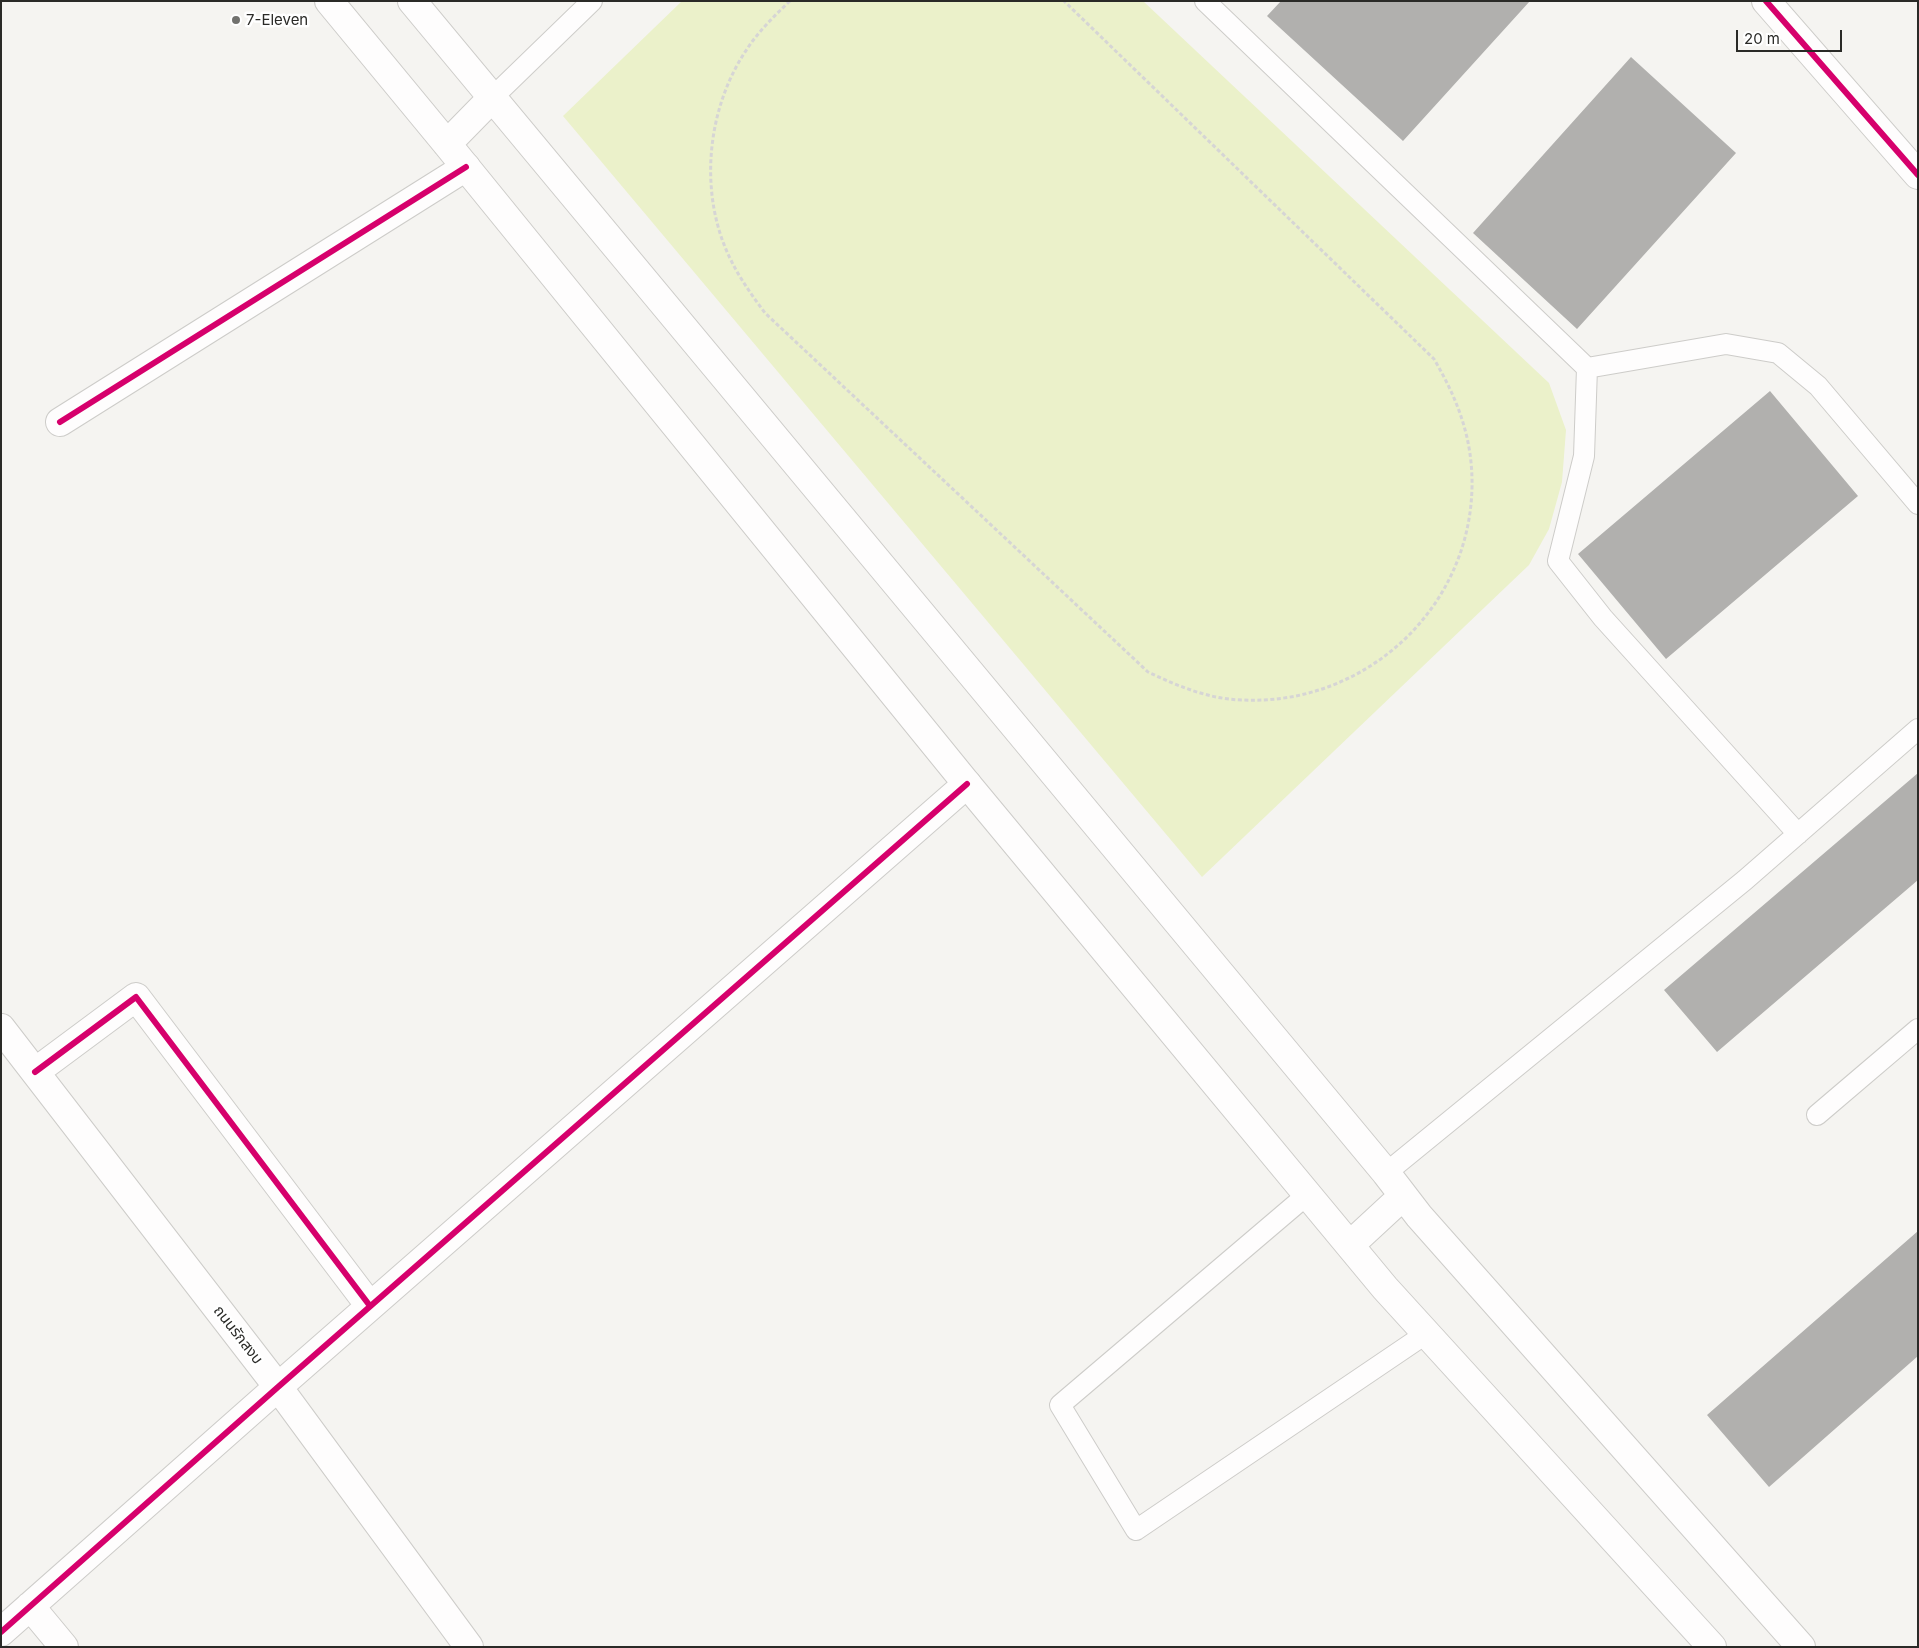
<!DOCTYPE html>
<html>
<head>
<meta charset="utf-8">
<style>
	body { margin:0 }
	#map { position:relative; width:1919px; height:1648px; overflow:hidden; background:#f5f4f1; font-family:Inter,sans-serif }
	canvas { display:block }
	.frame { position:absolute; inset:0; border:2px solid #2a2a27; pointer-events:none }
	.scale { position:absolute; left:1736px; top:30px; width:106px; height:22px; box-sizing:border-box; border:2px solid #2a2a27; border-top:0; padding-left:6px; font-size:15px; line-height:18px; white-space:nowrap; color:#2a2a27; -webkit-text-stroke:4px #fff; paint-order:stroke }
</style>
</head>
<body>
<div id="map">
<canvas width="1919" height="1648"></canvas>
<div class="frame"></div>
<div class="scale">20 m</div>
</div>
<script>
const c = document.querySelector('canvas').getContext('2d');
c.lineJoin = 'round';
function fillPath(path, color) { c.fillStyle = color; c.fill(path, 'evenodd'); }
function strokePath(path, color, width, dash) { c.strokeStyle = color; c.lineWidth = width; c.lineCap = dash ? 'butt' : 'round'; c.setLineDash(dash || []); c.stroke(path); }
function write(font, color, halo, rows, align = 'center') {
  c.font = font + ' Inter,"Noto Sans Thai",sans-serif'; c.lineWidth = 5; c.setLineDash([]); c.textBaseline = 'middle'; c.strokeStyle = halo; c.fillStyle = color; for (const [text, x, y, turn = 0] of rows) {
    c.save(); c.translate(x, y); c.rotate((+turn || 0) * Math.PI / 180); c.textAlign = isNaN(turn) ? turn : align; if (halo) c.strokeText(text, 0, 0); c.fillText(text, 0, 0); c.restore();
  }
}
const green = new Path2D(`
	M682,1H1143L1549,383L1566,430L1562,482L1549,529L1529,565L1202,877L563,116Z`);
const building = new Path2D(`
	M1281,1H1530L1403,141L1267,16Z
	M1631,57L1736,153L1577,329L1473,233Z
	M1770,391L1858,496L1666,659L1578,554Z
	M1918,773V880L1717,1052L1664,990Z
	M1918,1231V1356L1769,1487L1707,1415Z`);
const path = new Path2D(`
	M790,1C774,16 759,31 747,49C707,108 699,190 728,254C738,276 751,294 765,313L1148,672C1178,686 1208,699 1242,700C1363,706 1469,611 1472,488C1473,439 1458,400 1434,359L1064,1`);
const lane = new Path2D(`
	M1205,1L1587,368L1584,456L1558,561L1603,618L1798,834
	M493,97L592,1
	M1587,368L1726,344L1778,353L1818,386L1918,504
	M1817,1115L1918,1029
	M1386,1173L1745,880L1918,729
	M1308,1194L1060,1405L1136,1530L1427,1333`);
const street = new Path2D(`
	M1766,1L1918,175
	M60,422L466,167
	M1,1028L278,1387L469,1647
	M35,1072L136,997L370,1306
	M30,1606L64,1647
	M1,1632L278,1387L967,784`);
const secondary = new Path2D(`
	M329,1L447,144L967,784L1385,1288L1712,1647
	M412,1L1386,1173L1419,1216L1801,1647
	M447,144L493,97
	M1350,1245L1403,1196`);
const cycleway = new Path2D(`
	M1766,1L1918,175
	M60,422L466,167
	M35,1072L136,997L370,1306
	M1,1632L278,1387L967,784`);
const markers = [
	[236,20,5,"#71716e"]
];
const poiNames = [
	["7-Eleven",246,20]
];
const streetNames = [
	["ถนนรักสงบ",238,1335,52]
];
fillPath(green, '#ebf1ca');
fillPath(building, '#b1b0ae');
strokePath(lane, '#cdccc9', 22);
strokePath(street, '#cdccc9', 30);
strokePath(secondary, '#cdccc9', 30);
strokePath(path, '#d6d5d5', 3, [4, 2.5]);
strokePath(lane, '#fefdfd', 20);
strokePath(street, '#fefdfd', 28);
strokePath(secondary, '#fefdfd', 28);
strokePath(cycleway, '#d6006c', 6);
for (const [x, y, r, color] of markers) { const dot = new Path2D(); dot.arc(x, y, r, 0, 2 * Math.PI); c.fillStyle = color; c.fill(dot); strokePath(dot, '#fff', 2); }
write('15px', '#2a2a27', '#fff', poiNames, 'left');
write('15px', '#2a2a27', '#fff', streetNames);
</script>
</body>
</html>
